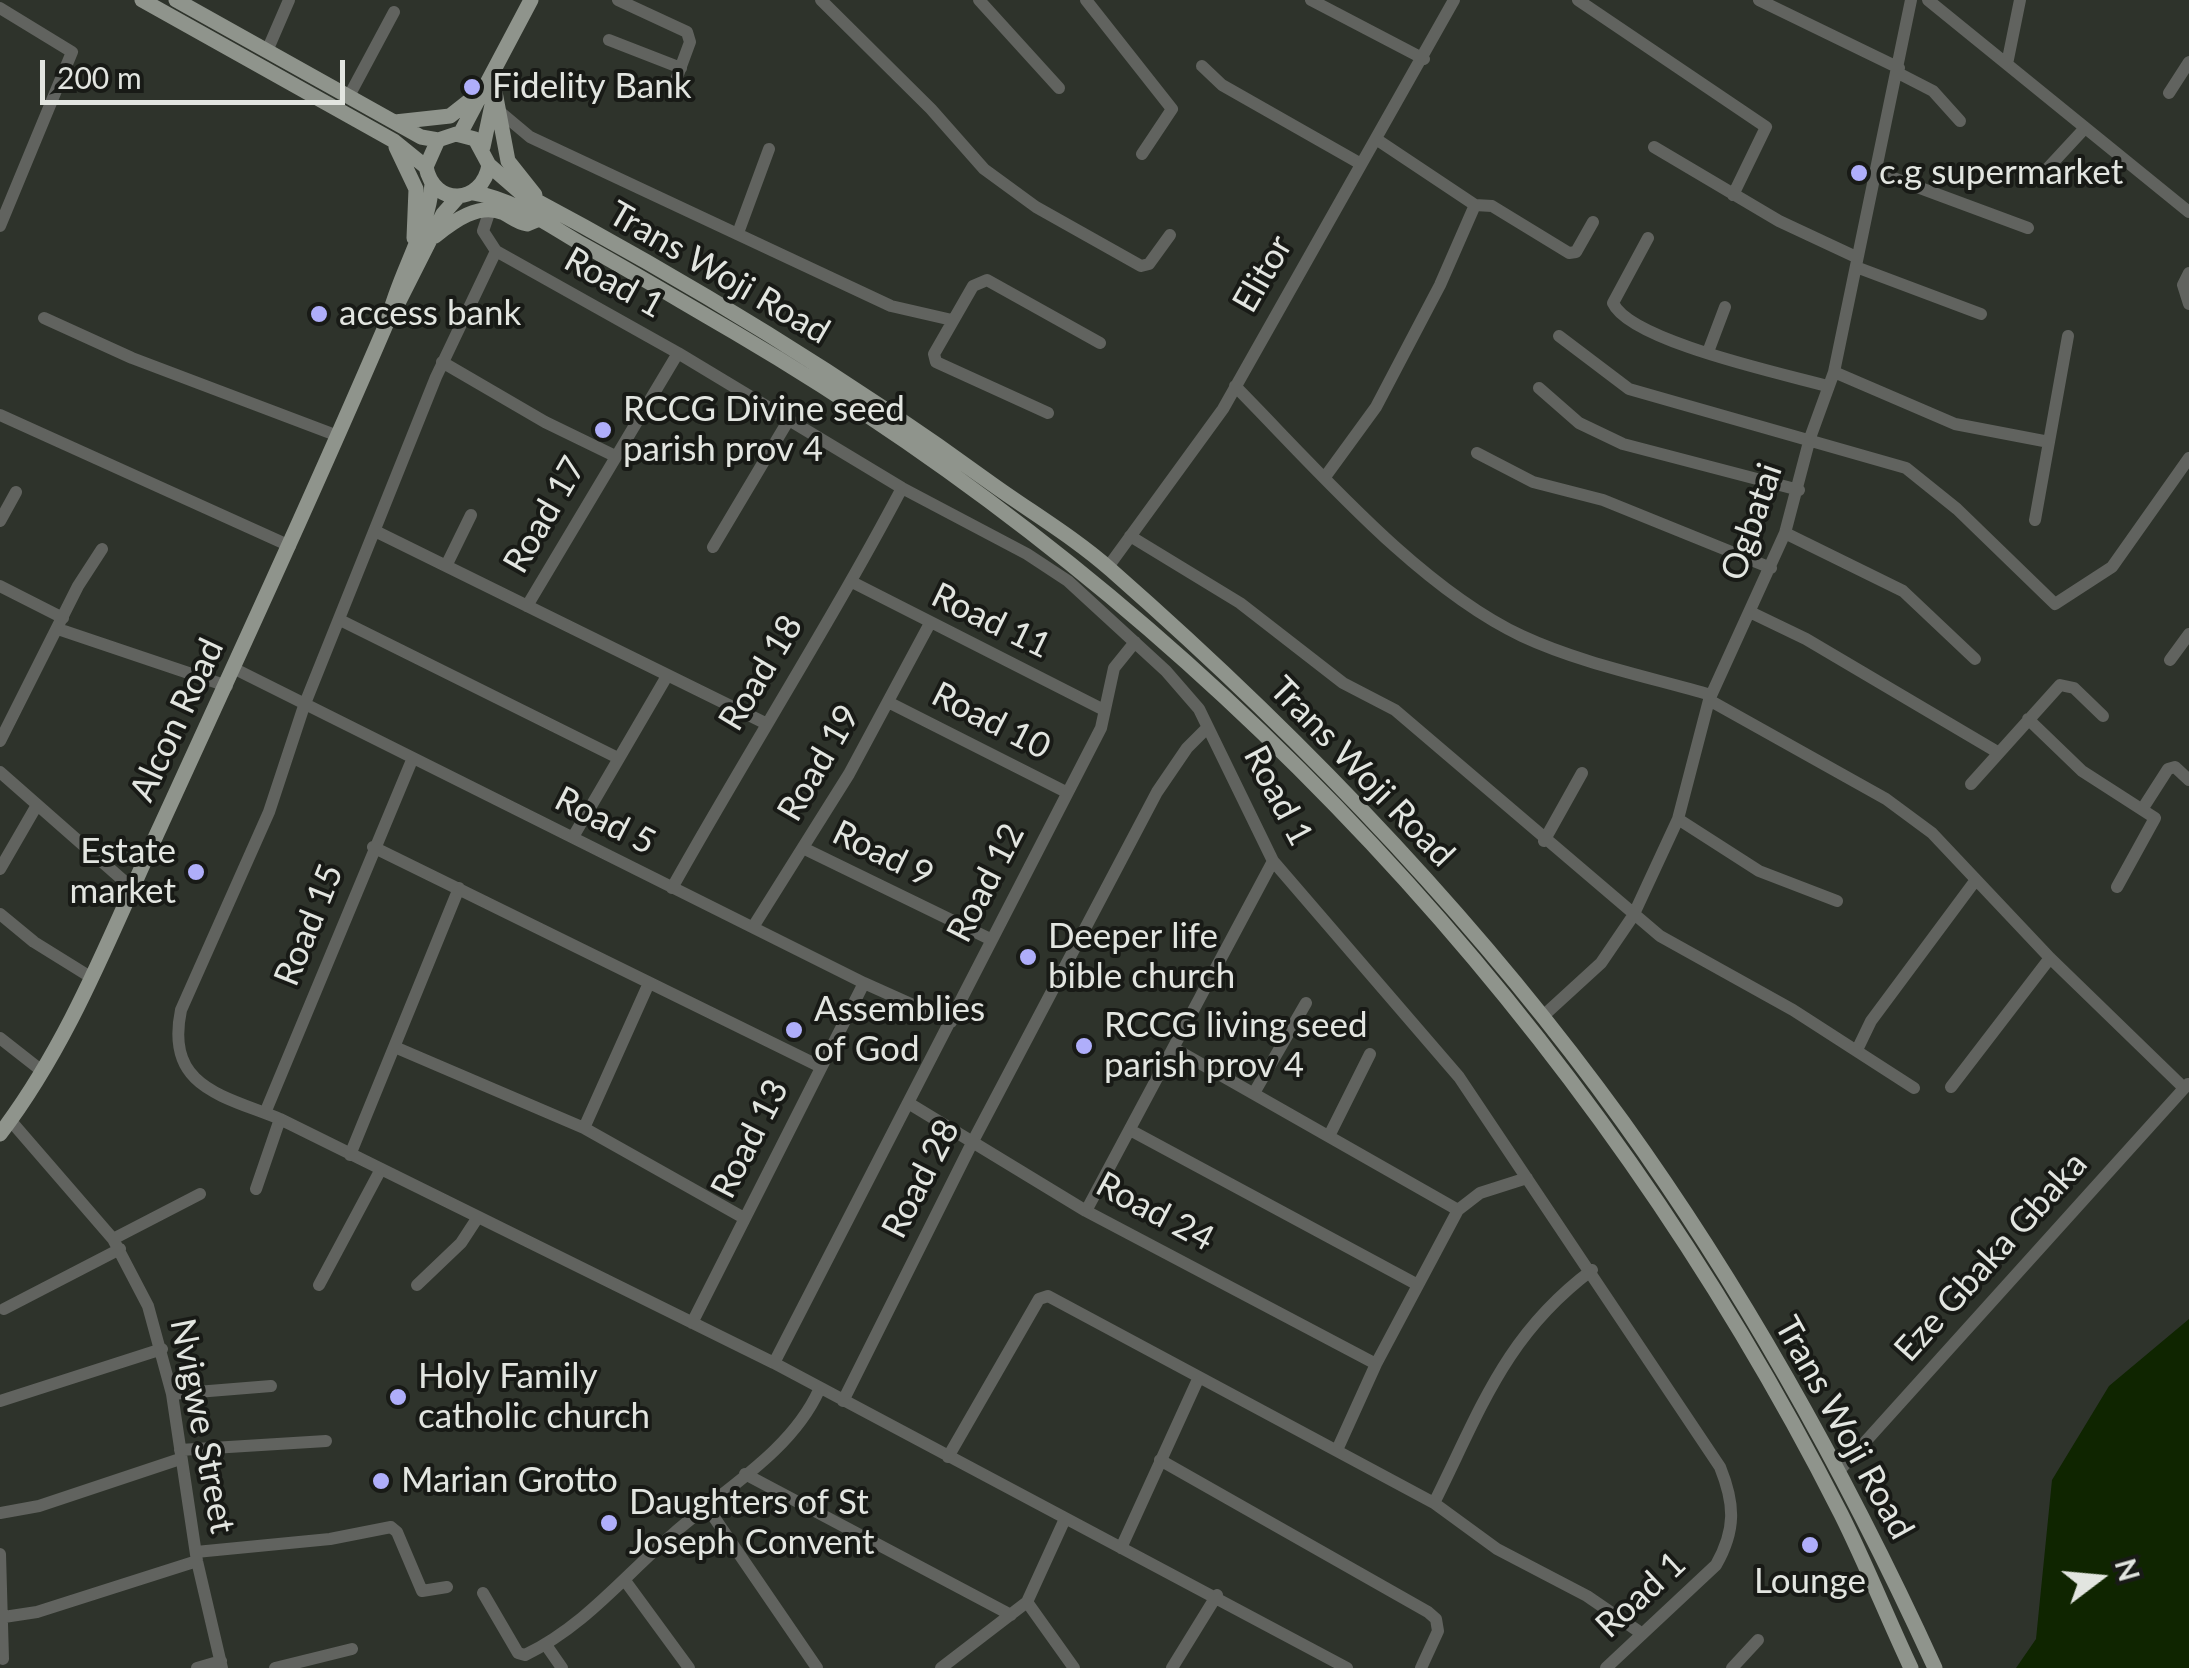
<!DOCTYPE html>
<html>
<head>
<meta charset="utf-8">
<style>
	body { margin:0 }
	#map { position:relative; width:2189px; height:1668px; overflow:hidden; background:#2e332b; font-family:Lato,sans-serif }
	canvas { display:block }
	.north { position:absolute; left:2049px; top:1528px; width:100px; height:100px; -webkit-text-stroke:8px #181a16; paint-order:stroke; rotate:74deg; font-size:28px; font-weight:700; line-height:40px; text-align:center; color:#e2e5e0 }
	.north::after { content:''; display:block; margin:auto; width:35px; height:45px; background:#e2e5e0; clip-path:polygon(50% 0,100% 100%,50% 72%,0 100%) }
	.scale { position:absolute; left:40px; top:60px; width:305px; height:45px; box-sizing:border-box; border:5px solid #e2e5e0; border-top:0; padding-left:12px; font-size:30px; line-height:35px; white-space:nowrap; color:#e2e5e0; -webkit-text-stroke:8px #181a16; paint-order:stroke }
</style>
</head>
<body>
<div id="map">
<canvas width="2189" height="1668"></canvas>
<div class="north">N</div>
<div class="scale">200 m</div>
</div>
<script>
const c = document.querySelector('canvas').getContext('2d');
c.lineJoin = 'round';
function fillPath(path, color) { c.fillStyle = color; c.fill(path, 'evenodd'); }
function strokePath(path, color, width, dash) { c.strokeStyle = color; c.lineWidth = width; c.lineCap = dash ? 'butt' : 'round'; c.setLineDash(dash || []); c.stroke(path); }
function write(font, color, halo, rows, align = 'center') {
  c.font = font + ' Lato,sans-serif'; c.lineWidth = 8; c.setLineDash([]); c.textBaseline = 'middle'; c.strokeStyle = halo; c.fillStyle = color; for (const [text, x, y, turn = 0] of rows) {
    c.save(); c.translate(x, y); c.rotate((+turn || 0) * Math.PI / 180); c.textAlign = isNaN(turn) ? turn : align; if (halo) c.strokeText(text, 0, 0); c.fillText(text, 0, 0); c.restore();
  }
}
const water = new Path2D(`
	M2189,1319V1668H2016L2036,1639L2052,1480L2109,1386Z`);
const minor = new Path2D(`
	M618,0L687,32L690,42L676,80
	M821,0L931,109L984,169L1036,207L1141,266L1149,264L1170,235
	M979,0L1059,88
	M1086,0L1172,109L1142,154
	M1311,0L1424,59
	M1578,0L1766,127L1733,195
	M1759,0L1899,68
	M1928,0L2189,212
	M0,8L72,52L0,226
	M609,40L681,68
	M267,51L289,0
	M2007,64L2020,0
	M1202,66L1222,85L1361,164
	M1898,73L1933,91L1960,121
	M2169,93L2189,62
	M349,96L394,12
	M499,111L530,137L891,306L952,320
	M1376,139L1475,205L1492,206L1569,253L1576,252L1593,222
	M1654,147L1779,221L1856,257
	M2047,169L2085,128
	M1877,172L2028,228
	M490,210L483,231L496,251L678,353L902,488L1027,554L1068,581L1166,671L1199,709L1273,861L1459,1077L1720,1467C1735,1504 1736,1530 1716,1565L1606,1668
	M738,233L769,149
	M1648,238L1613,303C1630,341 1784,374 1827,386
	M496,251L436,377L304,706L269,812L181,1010C165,1087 221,1095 280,1119L774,1363L1347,1668
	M1856,267L1981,314
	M2189,273L2183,285L2189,304
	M44,318L132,358L338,436
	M1559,336L1629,389L1906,468L1957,509L2055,604L2112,567L2189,458
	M1708,352L1725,307
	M442,362L545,422L615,456
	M1834,372L1955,424L2049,442
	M1235,386C1316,468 1418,587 1522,636C1580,663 1649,677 1711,695
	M1539,388L1579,423L1623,444L1799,490
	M1048,413L936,362L934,354L973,286L987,280L1100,343
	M0,415L290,546
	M1477,453L1533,482L1603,500L1771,568
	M1325,477L1376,407L1440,285L1475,205
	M2035,520L2068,336
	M0,521L16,492
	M375,531L765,723
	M1785,533L1903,591L1975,659
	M1130,536L1240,603L1343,683L1395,710L1660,936L1793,1010L1914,1088
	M713,547L788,421
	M446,566L471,515
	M1108,567L1223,409L1454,0
	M852,582L1104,710
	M0,586L63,618
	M527,606L678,353
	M1752,613L1806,639L1999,753
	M340,620L616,757
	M58,629L227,686
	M2170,660L2189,634
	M235,669L864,983L951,1022
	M1709,700L1886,799L1932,833L2050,958L2184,1088
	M888,702L1066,792
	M2028,719L2082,771L2155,818L2117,887
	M0,741L78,586L102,549
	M0,772L133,889
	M1971,784L2060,685L2074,688L2103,716
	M2143,808L2168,769L2175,767L2189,780
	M1678,819L1759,871L1837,901
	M573,837L667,676
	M1544,841L1582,773
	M373,847L821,1067
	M803,848L990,939
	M0,869L37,805
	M672,888C747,754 830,624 902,488
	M0,914L34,942L92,978
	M753,927L849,774L929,625
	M1542,1017L1601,963L1633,916L1678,819L1709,700L1785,533L1810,438L1834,372L1911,0
	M0,1038L42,1071
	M397,1048L584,1128L744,1218
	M1175,1049L1458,1210
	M1857,1050L1871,1021L1975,881
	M1951,1087L2050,958
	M1254,1093L1306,1003
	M910,1104L1086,1211L1376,1364
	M265,1113L412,760
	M10,1120L113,1239L148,1306L172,1394L197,1561L222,1668
	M584,1128L649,983
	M1130,1130L1418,1285
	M1330,1134L1370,1054
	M350,1155L459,888
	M256,1189L280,1119
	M1086,1211L1273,861
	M113,1239L200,1194
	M319,1285L381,1169
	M417,1285L461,1243L478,1217
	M4,1309L120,1249
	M692,1323L864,983
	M774,1363L1101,728L1114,668L1135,642
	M172,1394L271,1386
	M0,1401L162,1349
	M843,1401L972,1143L1157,792L1187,748L1207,728
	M180,1450L326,1441
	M1337,1450L1376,1364L1458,1210L1480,1193L1527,1178
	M948,1457L1039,1299L1048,1296L1434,1503L1497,1549L1587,1596L1641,1633
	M1160,1460L1428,1612L1436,1619L1438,1631L1421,1668
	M1838,1472L2188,1084
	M745,1474L1011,1615
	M1434,1503C1481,1409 1505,1335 1592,1270
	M707,1507L817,1668
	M0,1513L39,1506L180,1459
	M1121,1548L1199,1377
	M196,1552L330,1539L391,1527L397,1532L422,1591L447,1587
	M0,1554L3,1659
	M626,1582L689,1668
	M483,1593L518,1653L525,1655C585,1626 624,1576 673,1534C723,1490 791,1452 819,1390
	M1027,1602L1074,1668
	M4,1617L37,1612L197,1561
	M546,1645L562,1668
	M197,1668L221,1661
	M275,1668L352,1649
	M941,1668L1027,1602L1064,1521
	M1172,1668L1217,1595
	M1732,1668L1758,1640`);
const major = new Path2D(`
	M142,0L394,141L426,167
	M176,0L421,137L438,140
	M495,92L508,161L535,195
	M395,122L450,116L478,94
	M460,134L531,0
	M396,147L416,189L414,238
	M483,147L493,100
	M489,165C482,205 434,207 426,167L438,140L456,134L475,139L489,165L520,192C684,279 842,375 992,484C1031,512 1075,538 1111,570C1300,736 1476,918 1623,1122C1745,1292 1848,1478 1935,1668
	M474,193C512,199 546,223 578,242C631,271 682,302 734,332C1206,609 1593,1025 1841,1514C1866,1564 1887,1617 1911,1668
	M435,236C454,221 479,202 504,213C512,217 517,222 527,224L539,219
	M393,313L443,214L458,197
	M0,1134C71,1041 112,930 161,825C238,657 315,490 388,320C399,273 428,232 432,184`);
const markers = [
	[472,87,10,"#afaefa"],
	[1859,173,10,"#afaefa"],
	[319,314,10,"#afaefa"],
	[603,430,10,"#afaefa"],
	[196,872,10,"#afaefa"],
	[1028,957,10,"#afaefa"],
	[794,1030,10,"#afaefa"],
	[1084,1046,10,"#afaefa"],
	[398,1397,10,"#afaefa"],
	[381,1481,10,"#afaefa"],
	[609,1523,10,"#afaefa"],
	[1810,1545,10,"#afaefa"]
];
const poiNames = [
	["Fidelity Bank",492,87],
	["c.g supermarket",1879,173],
	["access bank",339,314],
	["RCCG Divine seed",623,410],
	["parish prov 4",623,450],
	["Estate",176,852,"right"],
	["market",176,892,"right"],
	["Deeper life",1048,937],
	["bible church",1048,977],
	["Assemblies",814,1010],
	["of God",814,1050],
	["RCCG living seed",1104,1026],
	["parish prov 4",1104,1066],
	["Holy Family",418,1377],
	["catholic church",418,1417],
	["Marian Grotto",401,1481],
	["Daughters of St",629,1503],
	["Joseph Convent",629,1543],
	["Lounge",1810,1582,"center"]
];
const streetNames = [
	["Trans Woji Road",719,273,30],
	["Elitor",1263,274,-60],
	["Road 1",614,283,29],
	["Road 17",545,515,-60],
	["Ogbatai",1752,522,-71],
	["Road 11",991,621,26],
	["Road 18",761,673,-59],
	["Alcon Road",177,720,-65],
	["Road 10",991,721,27],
	["Road 19",819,763,-60],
	["Trans Woji Road",1362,772,46],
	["Road 1",1278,796,62],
	["Road 5",605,821,27],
	["Road 9",883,854,26],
	["Road 12",986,883,-63],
	["Road 15",309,925,-68],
	["Road 13",750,1139,-63],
	["Road 28",921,1179,-63],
	["Road 24",1155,1212,28],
	["Eze Gbaka Gbaka",1991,1257,-48],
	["Nvigwe Street",202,1426,79],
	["Trans Woji Road",1844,1428,61],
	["Road 1",1641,1595,-43]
];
fillPath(water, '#0f2500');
strokePath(minor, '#61635f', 12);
strokePath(major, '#8f948c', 15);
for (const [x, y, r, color] of markers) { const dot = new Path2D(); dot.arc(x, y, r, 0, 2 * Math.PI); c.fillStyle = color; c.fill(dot); strokePath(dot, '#181a16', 4); }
write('35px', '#e2e5e0', '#181a16', poiNames, 'left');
write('35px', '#e2e5e0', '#181a16', streetNames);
</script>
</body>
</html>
